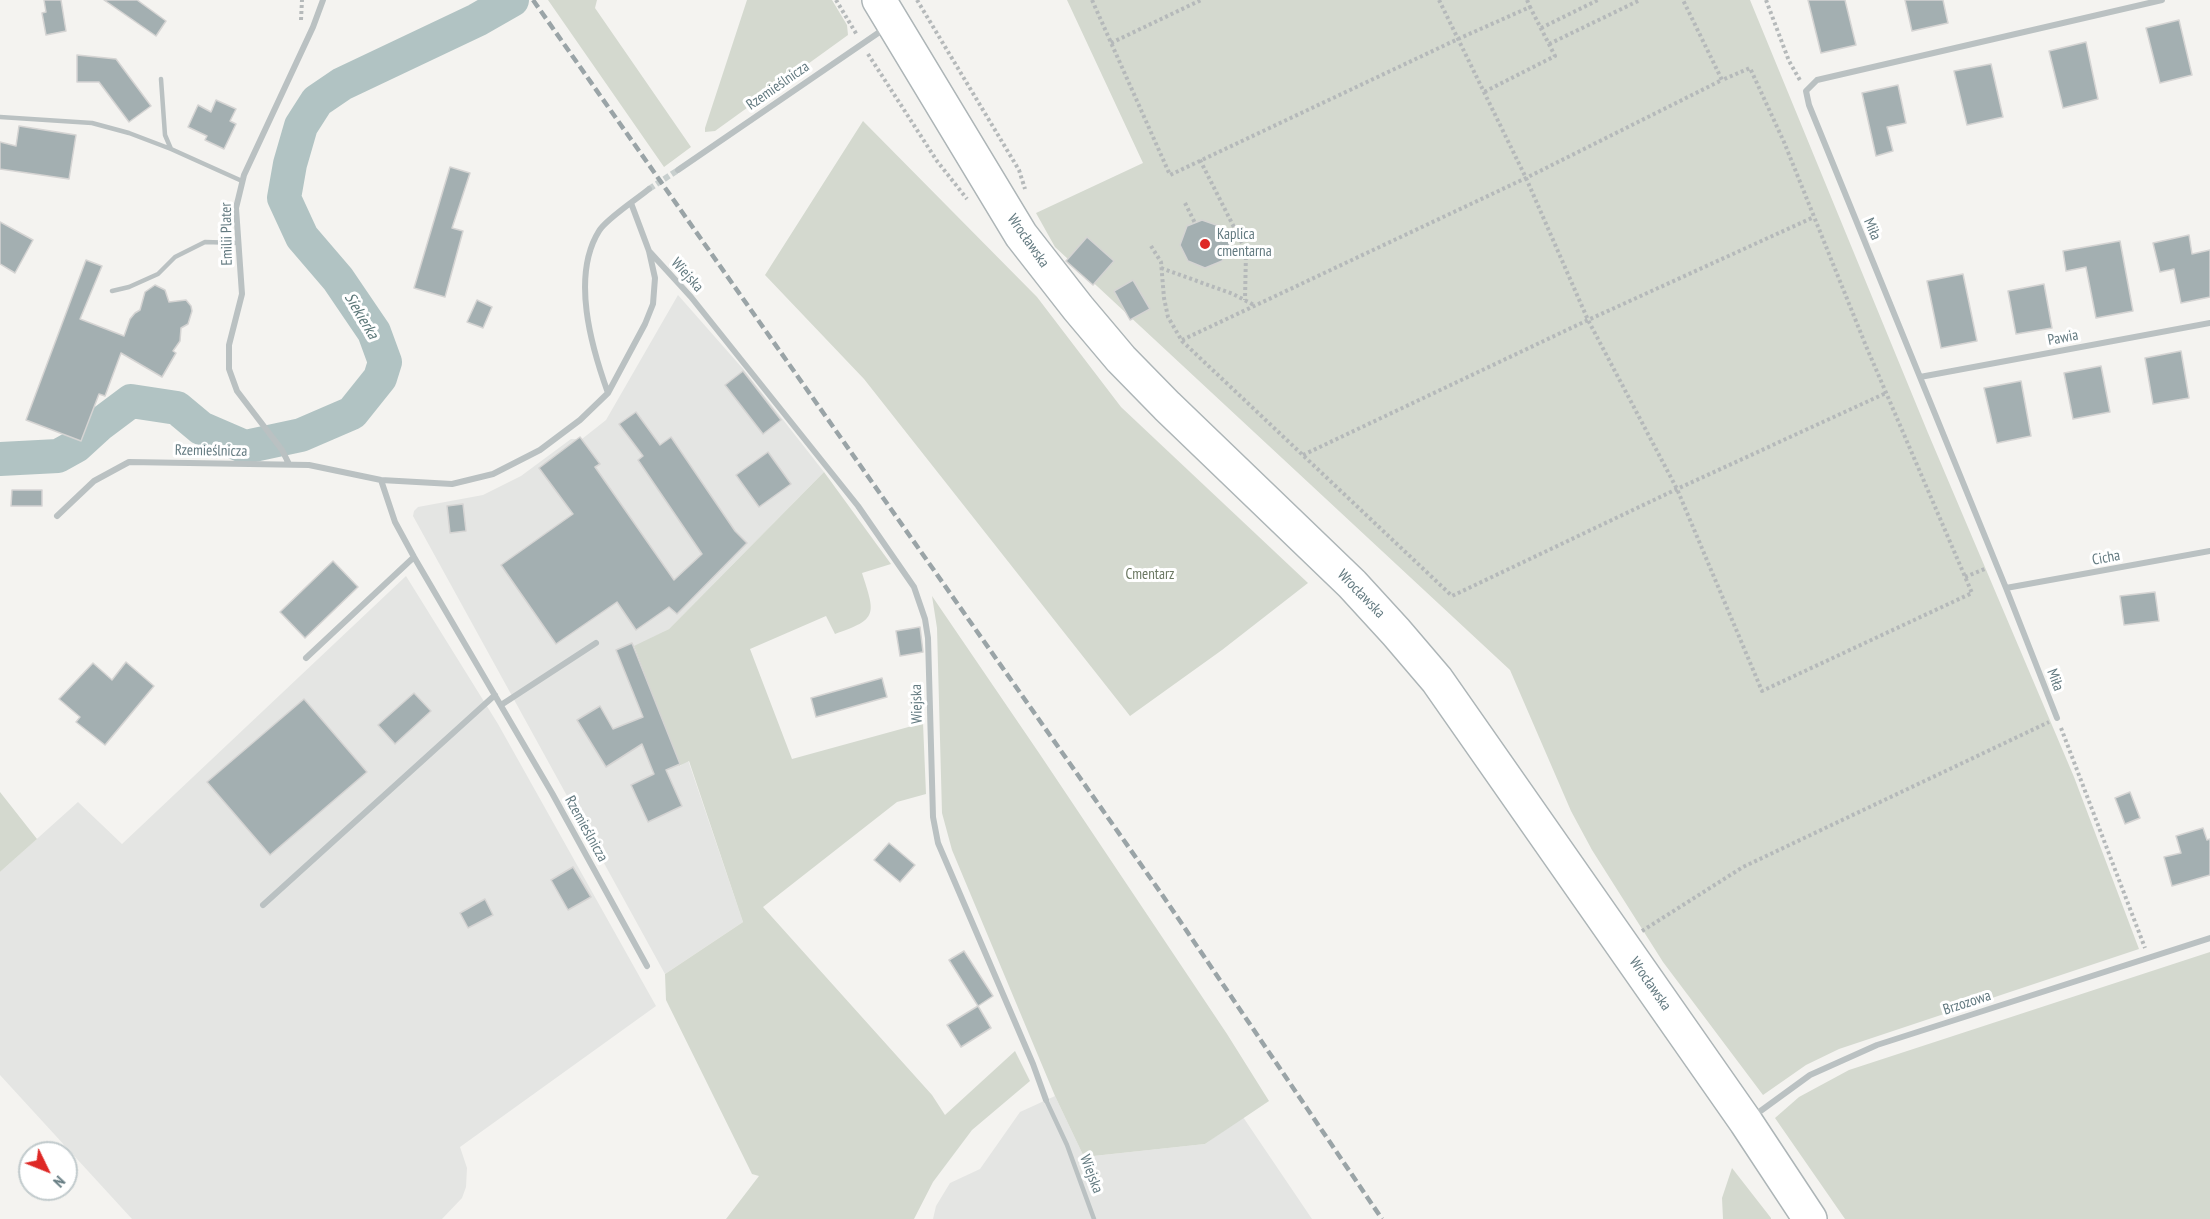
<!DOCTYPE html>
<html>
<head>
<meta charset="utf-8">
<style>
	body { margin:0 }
	#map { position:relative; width:2210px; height:1219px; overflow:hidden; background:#f4f3f0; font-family:"PT Sans Narrow",sans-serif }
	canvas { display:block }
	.north { position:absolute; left:18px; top:1141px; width:60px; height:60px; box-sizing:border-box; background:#fff; border:2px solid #c1cacc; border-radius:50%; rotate:133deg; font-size:16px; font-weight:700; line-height:24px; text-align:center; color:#637a80 }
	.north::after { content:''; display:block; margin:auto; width:21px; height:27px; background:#de2825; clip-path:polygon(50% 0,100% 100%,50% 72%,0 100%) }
</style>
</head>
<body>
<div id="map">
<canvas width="2210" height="1219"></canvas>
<div class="north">N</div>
</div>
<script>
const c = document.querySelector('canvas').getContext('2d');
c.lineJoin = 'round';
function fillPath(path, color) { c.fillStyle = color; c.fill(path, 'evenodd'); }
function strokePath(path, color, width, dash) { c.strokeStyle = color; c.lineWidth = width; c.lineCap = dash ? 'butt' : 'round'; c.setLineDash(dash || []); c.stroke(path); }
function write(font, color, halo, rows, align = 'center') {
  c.font = font + ' "PT Sans Narrow",sans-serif'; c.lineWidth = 6; c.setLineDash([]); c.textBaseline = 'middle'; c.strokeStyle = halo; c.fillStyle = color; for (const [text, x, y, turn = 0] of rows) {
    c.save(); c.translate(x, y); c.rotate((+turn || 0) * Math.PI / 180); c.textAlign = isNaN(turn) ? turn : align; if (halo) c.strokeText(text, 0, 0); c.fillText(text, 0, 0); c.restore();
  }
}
const built = new Path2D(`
	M678,295L744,370L824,472L669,629L634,647L680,766L688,760L743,922L665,974L413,516L414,511L418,507L483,495L521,476L571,439H582L606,420Z
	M406,576L498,724L656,1006L460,1147L467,1168L466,1187L462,1198L442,1219H132L0,1075V872L78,802L122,844Z
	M1055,1096L1084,1157L1205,1144L1243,1117L1312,1219H933L936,1206L950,1183L980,1169L1020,1112Z`);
const green = new Path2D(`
	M548,0H597L595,8L691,147L664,167Z
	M747,0H832L847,25L848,35L715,131L705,132V128Z
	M1067,0H1750L1928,433L2074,777L2139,949L1839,1049L1806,1065L1763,1095L1663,962L1592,850L1571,811L1510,670L1055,247L1036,213L1143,163Z
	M863,121L1037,297L1121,407L1308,583L1222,650L1130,716L864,379L765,275Z
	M824,472L891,564L862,573C875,614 879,619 835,634L826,616L750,649L792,759L923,723L926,794L897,802L763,907L932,1095L945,1115L1015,1051L1030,1081L972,1130L933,1182L914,1219H726L759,1176L752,1174L666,1000L665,974L743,922L689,761L679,766L634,646L669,629Z
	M932,596L1039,753L1227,1034L1269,1101L1205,1144L1084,1157L1055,1096L952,850L942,813L937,628Z
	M0,792L37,839L0,872Z
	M2210,952V1219H1845L1775,1118L1799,1097L1849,1070Z
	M1732,1168L1771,1218V1219H1723L1722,1198Z`);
const river = new Path2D(`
	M0,459L58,456L76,446L99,425L131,401L177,408L201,428L245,447L301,435L352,413L380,378L385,362L374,332L338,279L302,237L284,198L290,164L301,126L317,101L342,84L477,20L512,0`);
const building = new Path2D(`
	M44,0H61L66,31L46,35L42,13L46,12Z
	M104,0H137L166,21L156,36Z
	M1808,0H1845L1856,45L1821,53Z
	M1905,0H1943L1948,23L1912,31Z
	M2179,20L2192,75L2160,83L2146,28Z
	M2086,42L2098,99L2063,108L2049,51Z
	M77,55L116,59L151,106L129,122L99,82H77Z
	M1991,64L2003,117L1967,125L1954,71Z
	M1898,85L1906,123L1887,127L1893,151L1876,156L1862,93Z
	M216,100L236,109L230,121L236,124L224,149L205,140L207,136L188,127L198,105L211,112Z
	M19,126L76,135L69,179L0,169V142L16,146Z
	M450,167L470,173L452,228L463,231L445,297L414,288Z
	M1202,220L1222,227L1230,244L1222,261L1205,268L1188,261L1180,245L1187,226Z
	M0,222L33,240L15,273L0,264Z
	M2189,235L2192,254L2210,250V297L2181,303L2174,269L2160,272L2153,243Z
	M1087,237L1114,261L1093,285L1066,261Z
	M2120,241L2133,311L2096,318L2086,267L2066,271L2063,251Z
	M86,260L102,266L80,319L124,336L130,319L135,313L140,310L145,292L155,285L165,290L169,302L186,300L191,306L192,311L188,324L181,328L180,341L173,351L176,353L162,377L121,353L105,396L99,394L81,441L26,420Z
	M1963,274L1977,341L1941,348L1927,281Z
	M1133,280L1150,309L1130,320L1114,291Z
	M2044,284L2052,328L2016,334L2008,291Z
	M477,300L492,307L483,328L467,322Z
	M2181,351L2189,398L2153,404L2145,358Z
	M2101,366L2110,412L2073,419L2064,373Z
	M743,371L781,420L763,434L725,385Z
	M2021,381L2031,436L1997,443L1984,388Z
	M636,412L660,445L671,437L735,531L747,543L677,614L669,607L636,630L617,602L556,644L501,565L573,514L539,468L580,437L600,464L595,467L674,580L702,554L638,460L643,456L619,424Z
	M768,452L791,484L759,507L736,475Z
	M12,490H42V506H11Z
	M463,504L466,531L450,533L447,506Z
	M333,561L358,587L305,638L280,612Z
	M2155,592L2159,621L2124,625L2120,596Z
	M920,627L923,652L900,656L896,631Z
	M632,643L680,764L666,770L682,806L648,822L631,785L654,774L642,744L606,767L577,720L600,706L613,729L643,717L616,650Z
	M126,662L154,686L105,745L76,722L80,717L59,699L93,663L112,680Z
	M882,678L887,697L816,717L811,698Z
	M414,693L431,711L395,744L378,725Z
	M304,699L367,772L270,855L207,782Z
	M2130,792L2140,818L2125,824L2115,798Z
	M2203,828L2207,840L2210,839V875L2172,886L2164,857L2181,853L2176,836Z
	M889,843L915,865L900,882L874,860Z
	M573,867L591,897L568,910L551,880Z
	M485,899L493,915L468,928L460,913Z
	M964,951L993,996L978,1006L949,960Z
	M978,1006L991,1028L961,1047L947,1025Z`);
const minorTunnel = new Path2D(`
	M649,189L678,170`);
const path = new Path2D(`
	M836,0L857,35
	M917,0L1019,170L1025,189
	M1092,0L1170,175L1458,39L1530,7L1555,56L1484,92
	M1439,0L1526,178L1588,320L1677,489L1762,691L1972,593L1866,346L1784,142L1750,68L1722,80L1683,0
	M1527,0L1530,7
	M1766,0L1789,61L1801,82
	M301,20L302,0
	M1541,28L1598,0
	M1111,43L1201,0
	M1549,44L1640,0
	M868,54L937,161L967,199
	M1200,160L1246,251L1245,300
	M1185,203L1195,223
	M1151,246L1161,262L1164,298L1168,317L1182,341L1452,596L1677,489L1886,393
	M1161,268L1233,294L1254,305
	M1182,340L1526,178L1722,80
	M1303,455L1588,320L1814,217
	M1965,577L1987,568
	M2061,728L2145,948
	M1642,931L1743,867L2049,722`);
const service = new Path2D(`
	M161,79L165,135L171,149L242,181
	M0,117L92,123L129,133L171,149
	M112,291L129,287L158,274L175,257L205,242L238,243
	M1046,1100L1067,1145L1094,1219`);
const minor = new Path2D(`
	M678,170L884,29
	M649,251L691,297L858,506L914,587L925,619L928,638L933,817L938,843L1033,1064L1046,1100
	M1920,377L2210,323
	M608,393C591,346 571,276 599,231C606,219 637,199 649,189
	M289,464L282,450L237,391L229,369V345L242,294L236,208L244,175L313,27L323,0
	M381,480L395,522L414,557L552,793L647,966
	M57,516L94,481L129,462L309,465L381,480L452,484L493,474L540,450L580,420L608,393L645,324L653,304L655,278L649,251L631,203
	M2006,588L2210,551
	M306,658L414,557
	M501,705L596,643
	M2057,718L2006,588L1809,105L1806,91L1817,80L2162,0
	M263,905L495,695
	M1755,1115L1810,1075L1877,1045L2210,938`);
const secondary = new Path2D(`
	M879,0L1021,235L1078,308L1121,359L1167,406L1352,584L1396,632L1437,680L1746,1122L1810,1219`);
const rail = new Path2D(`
	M533,0L1163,896L1382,1219`);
const markers = [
	[1205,244,6,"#de2825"]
];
const streetNames = [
	["Rzemieślnicza",778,86,-35],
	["Miła",1872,229,67],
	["Emilii Plater",227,234,-91],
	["Wrocławska",1028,241,55],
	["Wiejska",687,275,48],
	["Pawia",2063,338,-11],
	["Rzemieślnicza",211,451,1],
	["Cicha",2106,558,-10],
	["Wrocławska",1361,594,46],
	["Miła",2055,680,69],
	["Wiejska",917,704,-91],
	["Rzemieślnicza",586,829,61],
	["Wrocławska",1650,984,55],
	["Brzozowa",1967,1003,-18],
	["Wiejska",1091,1174,69]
];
const poiNames = [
	["Kaplica",1217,235],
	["cmentarna",1217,252]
];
const parkNames = [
	["Cmentarz",1150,575]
];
const waterNames = [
	["Siekierka",361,316,59]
];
fillPath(built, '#e4e5e3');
fillPath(green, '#d4d9cf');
strokePath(river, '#b1c3c3', 34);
fillPath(building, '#a3afb1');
strokePath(building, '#d5d4d3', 1.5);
strokePath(minorTunnel, '#c8cfce', 6, [6, 3]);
strokePath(secondary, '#adb5b7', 36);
strokePath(path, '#b5b9ba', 4, [3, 3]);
strokePath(service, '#bac1c2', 4.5);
strokePath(minor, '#bac1c2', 6);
strokePath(secondary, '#fff', 33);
strokePath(rail, '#9aa4a7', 4.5, [9, 4.5]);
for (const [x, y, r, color] of markers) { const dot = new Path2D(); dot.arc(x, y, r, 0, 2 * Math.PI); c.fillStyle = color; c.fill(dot); strokePath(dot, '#fff', 2); }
write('15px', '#637a80', '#fff', streetNames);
write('15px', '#637a80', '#fff', poiNames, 'left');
write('15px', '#6b7862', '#fff', parkNames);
write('italic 16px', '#5a7677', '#fff', waterNames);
</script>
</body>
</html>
